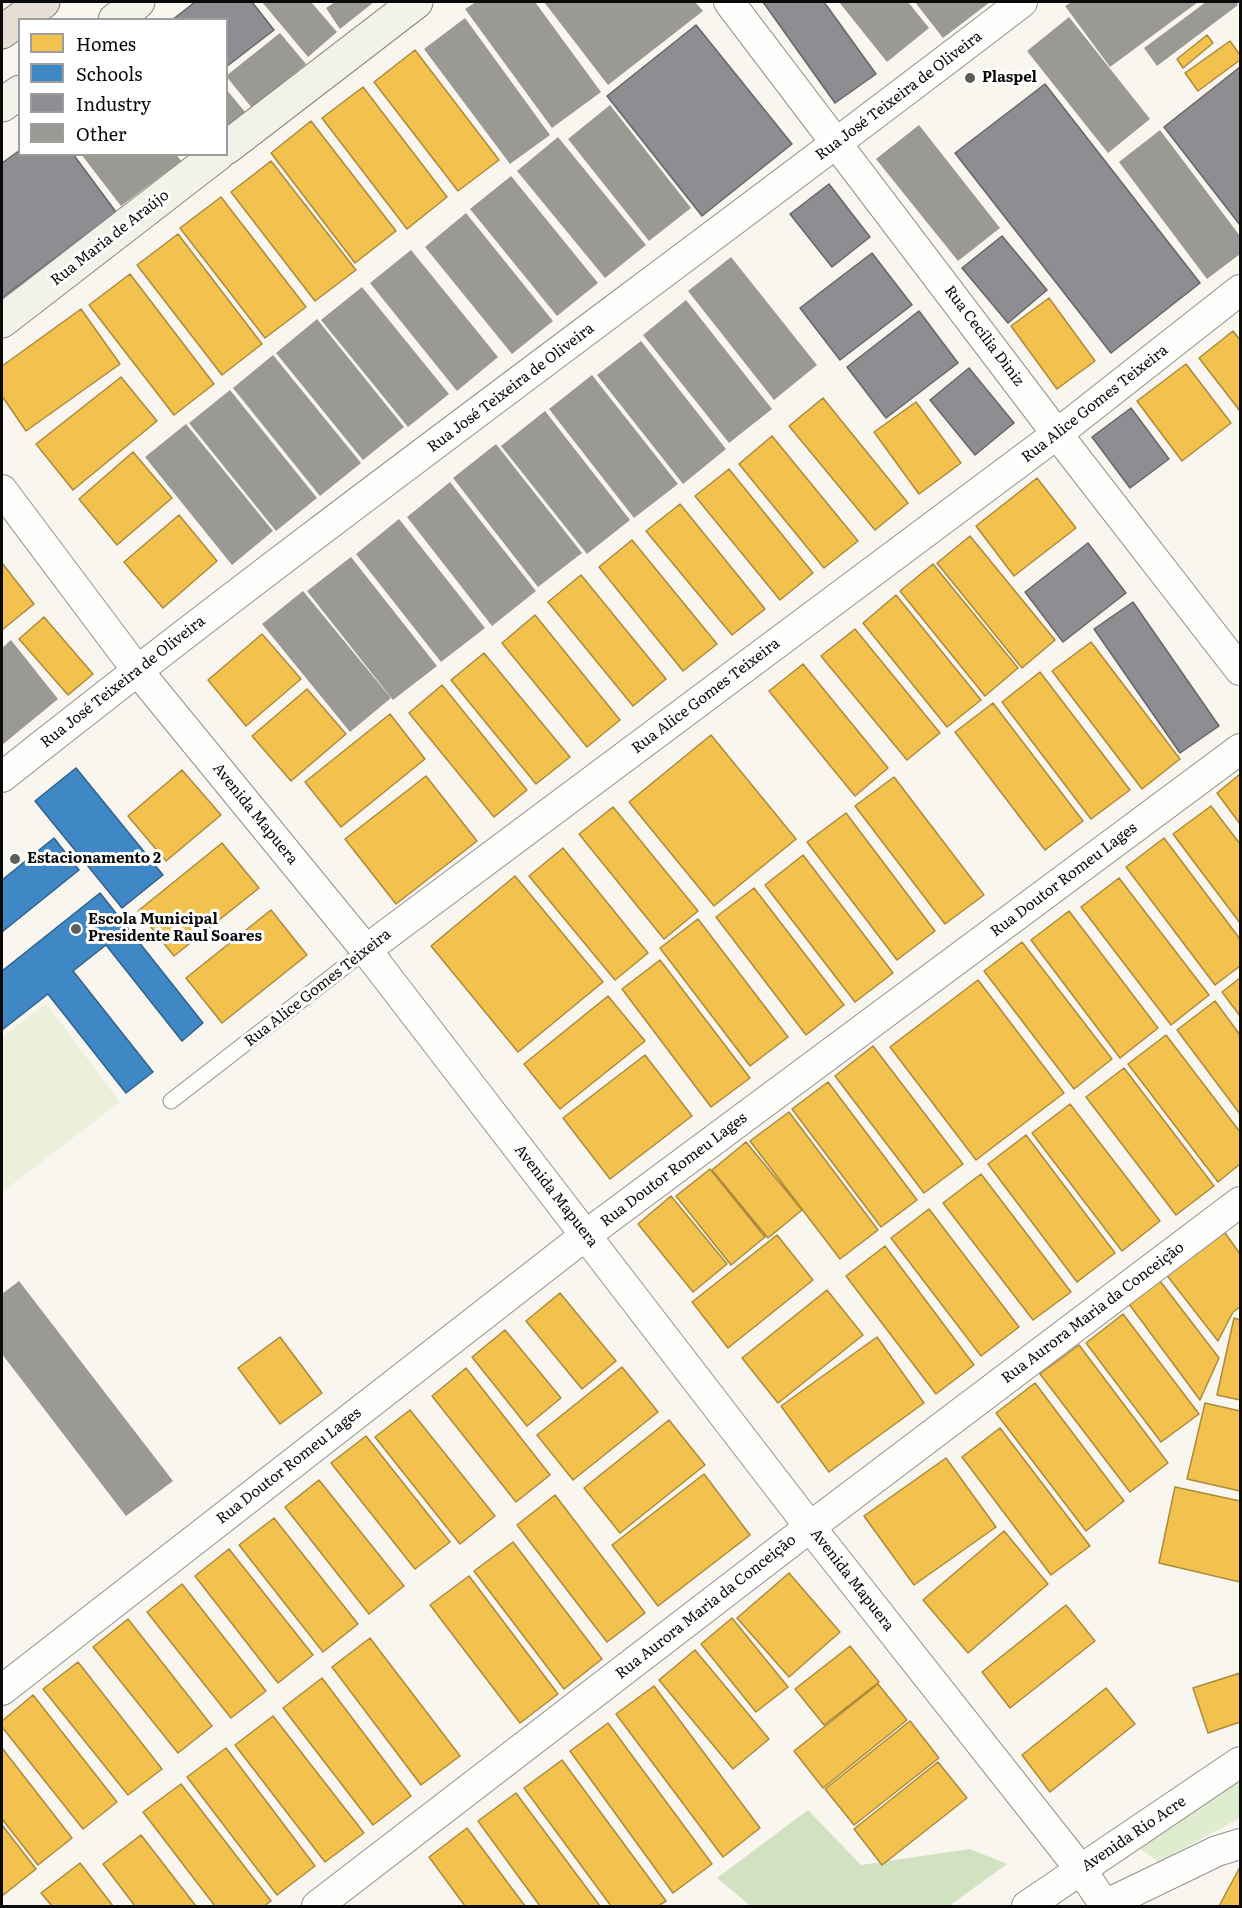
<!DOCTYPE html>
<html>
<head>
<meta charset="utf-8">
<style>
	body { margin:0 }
	#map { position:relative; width:1242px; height:1908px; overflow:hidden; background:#f8f6ee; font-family:Literata,serif }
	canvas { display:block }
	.frame { position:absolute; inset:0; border:3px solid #0a0a0a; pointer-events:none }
	.legend { position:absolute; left:18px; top:18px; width:210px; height:138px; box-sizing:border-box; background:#fff; border:2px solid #9d9d9d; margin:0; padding:8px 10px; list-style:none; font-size:18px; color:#0a0a0a }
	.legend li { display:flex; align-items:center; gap:12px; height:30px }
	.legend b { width:30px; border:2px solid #9d9d9d }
</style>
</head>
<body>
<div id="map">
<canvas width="1242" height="1908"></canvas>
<div class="frame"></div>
<ul class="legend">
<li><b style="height:16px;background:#f2c14e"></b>Homes</li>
<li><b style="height:16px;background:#3f88c5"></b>Schools</li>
<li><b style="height:16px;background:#8d8d92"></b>Industry</li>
<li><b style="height:16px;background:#9b9994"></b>Other</li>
</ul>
</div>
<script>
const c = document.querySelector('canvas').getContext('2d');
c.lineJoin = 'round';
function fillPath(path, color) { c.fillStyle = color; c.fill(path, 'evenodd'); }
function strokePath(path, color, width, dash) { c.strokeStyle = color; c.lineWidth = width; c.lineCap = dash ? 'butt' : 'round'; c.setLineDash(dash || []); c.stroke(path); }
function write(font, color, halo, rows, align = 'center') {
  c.font = font + ' Literata,serif'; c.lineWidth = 6; c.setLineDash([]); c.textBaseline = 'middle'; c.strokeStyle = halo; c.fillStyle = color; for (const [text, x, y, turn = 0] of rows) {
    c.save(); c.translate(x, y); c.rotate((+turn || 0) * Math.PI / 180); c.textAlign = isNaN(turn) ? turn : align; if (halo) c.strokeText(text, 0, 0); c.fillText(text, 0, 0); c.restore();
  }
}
const green = new Path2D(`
	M1240,1777V1818L1158,1862L1132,1843Z`);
const forest = new Path2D(`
	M808,1810L861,1865L970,1849L1007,1864L949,1906H751L717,1878Z`);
const pitch = new Path2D(`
	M46,1003L120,1102L2,1192V1037Z`);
const homes = new Path2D(`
	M1207,35L1213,43L1183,68L1177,59Z
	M1230,41L1240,55V60L1198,91L1185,73Z
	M415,50L499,160L458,191L374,82Z
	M363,87L447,197L407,229L322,118Z
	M311,121L396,231L355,263L271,153Z
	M271,161L356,270L315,301L231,192Z
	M221,197L306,307L265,338L180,228Z
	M178,234L262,344L222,375L137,265Z
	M130,274L214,384L174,415L89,305Z
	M1049,298L1095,361L1057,389L1011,326Z
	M81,309L120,364L26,431L2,396V366Z
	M1233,331L1240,340V411L1199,358Z
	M1186,364L1231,423L1182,461L1137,401Z
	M121,377L157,421L73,490L36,444Z
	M823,398L908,503L875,530L789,426Z
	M916,402L961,463L919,494L874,432Z
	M772,436L858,541L824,568L739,464Z
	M133,452L172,498L117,545L79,499Z
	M729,469L813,573L780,600L695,496Z
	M1037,478L1076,528L1014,576L976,526Z
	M680,504L765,609L732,635L646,531Z
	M179,515L217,561L163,608L124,562Z
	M970,536L1055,640L1022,668L937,563Z
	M632,540L717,644L683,671L599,567Z
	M2,563L34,604L2,630Z
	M933,564L1018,668L985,696L900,591Z
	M581,575L666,679L633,706L548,602Z
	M896,595L981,700L947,727L863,623Z
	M535,615L620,720L587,747L502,643Z
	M44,617L93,674L68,695L19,639Z
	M855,629L940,733L907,760L821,656Z
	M262,634L301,679L246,726L208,680Z
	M1091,642L1180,759L1142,789L1052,671Z
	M484,653L570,757L536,784L451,680Z
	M803,664L888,768L855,796L769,691Z
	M1040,672L1130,790L1091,819L1002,702Z
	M442,685L527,790L494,817L409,713Z
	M307,689L346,734L291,781L252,736Z
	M993,703L1083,821L1045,850L955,732Z
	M390,714L425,759L341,827L305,782Z
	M711,735L796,839L714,906L629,802Z
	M182,770L221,815L166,861L128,816Z
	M1240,774V824L1217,793Z
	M426,776L477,841L396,904L345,839Z
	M894,777L984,895L945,924L855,806Z
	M1211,806L1240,844V923L1173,834Z
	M613,807L698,911L664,939L579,834Z
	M846,813L935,931L897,960L807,842Z
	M1164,838L1240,939V966L1215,985L1126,867Z
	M222,843L259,888L174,956L138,911Z
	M563,848L648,953L615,980L529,876Z
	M803,855L893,973L855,1002L765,885Z
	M515,876L603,982L518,1052L431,946Z
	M1119,878L1209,995L1171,1025L1081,907Z
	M754,888L844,1005L806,1035L716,917Z
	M271,910L307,955L222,1023L186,978Z
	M1069,911L1158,1028L1120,1058L1031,940Z
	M698,919L788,1037L750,1066L660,948Z
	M1022,942L1112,1059L1074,1089L984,971Z
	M660,960L750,1078L711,1107L622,989Z
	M1240,978V1016L1222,992Z
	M978,980L1064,1093L976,1160L890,1047Z
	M608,996L645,1041L560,1109L524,1064Z
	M1215,1001L1240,1035V1114L1177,1030Z
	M1166,1035L1240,1132V1164L1218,1182L1128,1064Z
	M873,1046L963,1164L924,1193L835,1076Z
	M645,1055L692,1116L610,1179L563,1118Z
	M1124,1068L1214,1186L1176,1215L1086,1097Z
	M828,1082L917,1200L881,1227L792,1109Z
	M1070,1104L1160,1221L1122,1251L1032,1133Z
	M789,1112L878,1230L840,1259L750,1141Z
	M1026,1135L1115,1253L1077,1282L988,1164Z
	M746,1142L802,1210L768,1238L712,1170Z
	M710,1169L765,1237L731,1265L676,1196Z
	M981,1174L1071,1292L1033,1320L943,1203Z
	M671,1196L727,1264L693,1292L638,1224Z
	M929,1209L1019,1327L981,1356L891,1238Z
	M1223,1230L1240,1254V1307L1233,1312L1218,1341L1165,1273Z
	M777,1235L813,1280L728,1348L692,1302Z
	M885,1246L974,1365L936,1394L846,1276Z
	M1160,1281L1219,1358L1200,1400L1129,1304Z
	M827,1290L863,1335L778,1403L742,1358Z
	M560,1293L616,1361L582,1389L526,1321Z
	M1123,1314L1199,1414L1161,1442L1086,1343Z
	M1234,1318L1240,1320V1400L1217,1395Z
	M505,1330L561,1398L527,1426L472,1357Z
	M280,1337L322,1393L280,1424L238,1368Z
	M877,1337L924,1403L829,1472L781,1406Z
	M1079,1345L1168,1463L1130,1492L1040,1374Z
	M622,1367L658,1412L573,1480L537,1435Z
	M466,1368L550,1475L516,1502L432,1396Z
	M1035,1383L1124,1501L1086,1531L996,1413Z
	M1205,1403L1240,1411V1491L1187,1479Z
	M410,1410L495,1516L460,1544L375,1437Z
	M669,1420L705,1465L620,1533L584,1488Z
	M1000,1428L1090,1546L1051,1575L962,1457Z
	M366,1436L450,1542L415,1569L331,1463Z
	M946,1458L996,1527L914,1585L864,1516Z
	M704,1474L750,1535L658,1606L612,1545Z
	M319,1480L404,1586L369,1614L285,1507Z
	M1175,1487L1240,1501V1582L1159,1563Z
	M555,1495L645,1613L607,1642L517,1525Z
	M274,1518L358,1624L323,1652L239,1545Z
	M1004,1531L1048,1584L968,1653L923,1600Z
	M513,1542L602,1659L564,1689L474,1571Z
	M229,1549L313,1655L278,1683L195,1576Z
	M789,1573L840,1632L789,1677L737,1618Z
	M469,1576L558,1694L520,1723L430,1605Z
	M182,1584L266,1691L231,1718L147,1612Z
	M1066,1605L1095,1641L1010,1708L982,1672Z
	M732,1618L788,1687L756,1712L701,1644Z
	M128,1619L212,1726L178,1753L93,1647Z
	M370,1638L460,1756L421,1785L332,1667Z
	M850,1646L879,1682L824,1725L795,1689Z
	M695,1650L769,1739L733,1769L659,1680Z
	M78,1662L162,1769L128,1795L43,1689Z
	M1240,1673V1722L1208,1733L1193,1688Z
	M322,1678L411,1796L373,1825L283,1708Z
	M878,1684L907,1720L823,1788L794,1751Z
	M654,1686L760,1828L723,1857L616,1714Z
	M1106,1688L1135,1724L1050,1792L1022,1755Z
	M33,1695L117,1802L83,1829L2,1727V1721Z
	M273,1716L364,1833L325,1862L235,1745Z
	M910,1721L939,1758L854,1825L825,1789Z
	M608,1723L712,1864L673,1893L570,1751Z
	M2,1748L72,1838L38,1865L2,1819Z
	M226,1748L315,1866L277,1895L187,1777Z
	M562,1760L666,1901L658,1906H611L524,1788Z
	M938,1762L967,1798L882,1865L854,1829Z
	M181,1784L271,1901L264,1906H215L143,1812Z
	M516,1793L600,1906H540L478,1821Z
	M2,1825L36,1869L2,1896Z
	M467,1828L525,1906H465L429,1857Z
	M141,1835L196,1906H135L103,1864Z
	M80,1863L113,1906H52L41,1893Z
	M1240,1867V1906H1219Z`);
const schools = new Path2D(`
	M76,768L163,875L122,908L35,801Z
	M54,838L79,870L2,932V880Z
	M100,893L203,1023L182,1041L106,945L73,971L153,1072L126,1093L48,994L2,1030V971Z`);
const industry = new Path2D(`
	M195,2H252L274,30L226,67V20H172Z
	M763,2H824L876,74L835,103Z
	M696,25L792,144L702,216L607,96Z
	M1240,67V225L1164,127Z
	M1045,84L1200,283L1111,353L955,153Z
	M20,150V154H73L116,212L2,298V163Z
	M829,184L870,237L832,267L790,214Z
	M1002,236L1047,290L1008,323L962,268Z
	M872,253L912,305L840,360L800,308Z
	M919,311L958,363L886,418L847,367Z
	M969,368L1014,423L975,455L930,400Z
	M1131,408L1169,459L1130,488L1092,437Z
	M1088,543L1126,593L1063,642L1025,592Z
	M1133,602L1219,726L1180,753L1094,629Z`);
const building = new Path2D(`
	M262,2H311L337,32L308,57Z
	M335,2H374L340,29L326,8Z
	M476,2H535L601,92L552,128L465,9Z
	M544,2H695L703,11L608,85Z
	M839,2H908L929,28L887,62Z
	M915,2H990L943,38Z
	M1072,2H1198L1110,67L1065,6Z
	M1206,2H1236L1238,5L1157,66L1144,48Z
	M1069,17L1150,119L1108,153L1027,51Z
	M465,18L550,135L510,164L424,49Z
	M280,33L306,64L252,108L226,76Z
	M226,89L245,112L226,127Z
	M610,105L691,208L649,241L568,139Z
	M919,125L1000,228L958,261L876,159Z
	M1160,130L1240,236V254L1207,279L1119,162Z
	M558,137L646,245L605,278L517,171Z
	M81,154H176L181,161L121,206Z
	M511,176L598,283L557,316L470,209Z
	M466,213L553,321L512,354L425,247Z
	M411,250L498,357L457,391L370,283Z
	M731,257L817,365L774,400L688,291Z
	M362,287L449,394L408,427L321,320Z
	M686,300L772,409L729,443L643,335Z
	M317,319L404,427L363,460L276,353Z
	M641,341L726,449L683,484L597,375Z
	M273,355L361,463L320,496L233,388Z
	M592,375L678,484L634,518L549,409Z
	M230,390L317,498L276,531L189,423Z
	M545,411L630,520L587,554L501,446Z
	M186,424L273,531L232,565L145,457Z
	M496,444L582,553L538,587L453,478Z
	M450,482L536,591L492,626L407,517Z
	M399,519L485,628L441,662L356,554Z
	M351,557L437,666L393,700L307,591Z
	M303,591L391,698L350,732L262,624Z
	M11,640L58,699L2,745V648Z
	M19,1281L173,1481L126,1516L2,1354V1294Z`);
const lane = new Path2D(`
	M171,1101L366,950`);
const street = new Path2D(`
	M729,2L1057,434L1240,670
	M2,490L137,670L366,950L810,1527L1081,1870L1105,1905
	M2,777C336,512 683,262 1022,2
	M366,950L1057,434L1240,290
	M2,1690L586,1235L1240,749
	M317,1906L810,1527L1240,1202
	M1027,1906L1240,1762
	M1103,1906L1217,1851L1240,1844`);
const secondary = new Path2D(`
	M115,20L138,2
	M2,105L20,92
	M226,148L416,2
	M2,321L218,154`);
const highway = new Path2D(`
	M2,32L43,2`);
const markers = [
	[970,78,6,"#5d5d5a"],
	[15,859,6,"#5d5d5a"],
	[76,929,6,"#5d5d5a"]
];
const poiNames = [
	["Plaspel",982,78],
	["Estacionamento 2",27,859],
	["Escola Municipal",88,920],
	["Presidente Raul Soares",88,937]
];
const streetNames = [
	["Rua José Teixeira de Oliveira",899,96,-37],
	["Rua Maria de Araújo",110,238,-38],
	["Rua Cecília Diniz",984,336,53],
	["Rua José Teixeira de Oliveira",511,388,-37],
	["Rua Alice Gomes Teixeira",1095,404,-38],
	["Rua José Teixeira de Oliveira",123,682,-38],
	["Rua Alice Gomes Teixeira",706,696,-37],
	["Avenida Mapuera",255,814,51],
	["Rua Doutor Romeu Lages",1064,880,-37],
	["Rua Alice Gomes Teixeira",318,988,-38],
	["Rua Doutor Romeu Lages",674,1170,-37],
	["Avenida Mapuera",556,1196,52],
	["Rua Aurora Maria da Conceição",1093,1313,-37],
	["Rua Doutor Romeu Lages",289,1466,-38],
	["Avenida Mapuera",852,1580,52],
	["Rua Aurora Maria da Conceição",706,1607,-38],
	["Avenida Rio Acre",1134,1834,-34]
];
fillPath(green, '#e0ecd0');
fillPath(forest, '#d0e2bf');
fillPath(pitch, '#eaf0d9');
fillPath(homes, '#f2c14e');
strokePath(homes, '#ac8a3a', 1.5);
fillPath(schools, '#3f88c5');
strokePath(schools, '#2f628d', 1.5);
fillPath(industry, '#8d8d92');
strokePath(industry, '#666669', 1.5);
fillPath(building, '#9b9994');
strokePath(lane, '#91908d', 17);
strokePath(street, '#91908d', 32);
strokePath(secondary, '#888783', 35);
strokePath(highway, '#7e7e7a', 35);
strokePath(lane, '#fefefc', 15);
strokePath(street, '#fefefc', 30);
strokePath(secondary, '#f3f2e8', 33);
strokePath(highway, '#e6ded5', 33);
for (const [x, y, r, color] of markers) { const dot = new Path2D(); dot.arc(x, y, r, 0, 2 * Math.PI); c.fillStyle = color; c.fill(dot); strokePath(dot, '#fff', 2); }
write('bold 15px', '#0a0a0a', '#fff', poiNames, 'left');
write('15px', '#0a0a0a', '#fff', streetNames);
</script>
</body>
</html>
